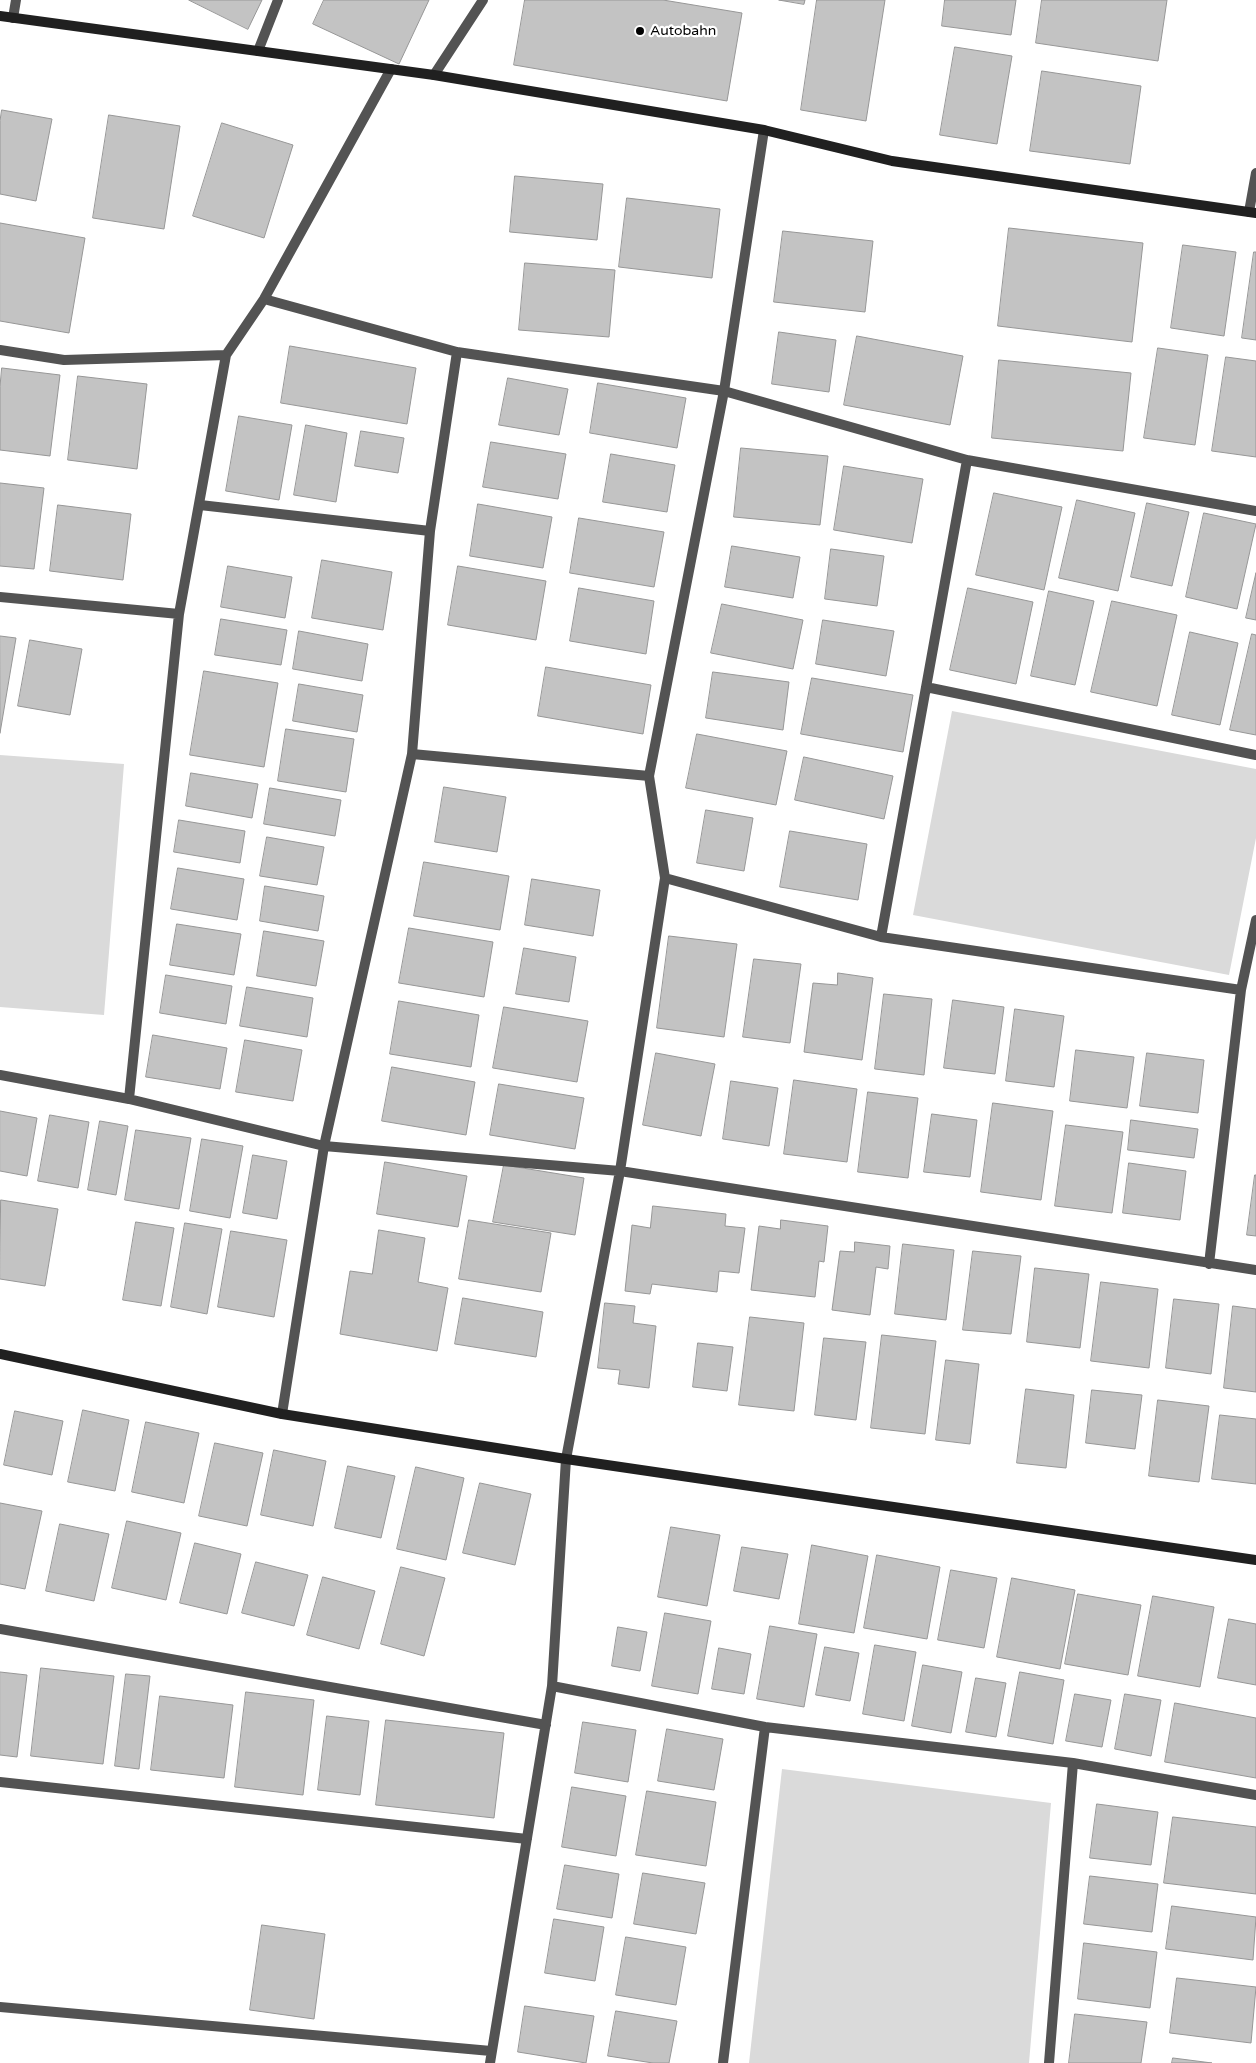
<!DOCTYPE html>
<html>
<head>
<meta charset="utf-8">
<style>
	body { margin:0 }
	canvas { display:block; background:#fff }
</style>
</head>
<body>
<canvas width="1256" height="2063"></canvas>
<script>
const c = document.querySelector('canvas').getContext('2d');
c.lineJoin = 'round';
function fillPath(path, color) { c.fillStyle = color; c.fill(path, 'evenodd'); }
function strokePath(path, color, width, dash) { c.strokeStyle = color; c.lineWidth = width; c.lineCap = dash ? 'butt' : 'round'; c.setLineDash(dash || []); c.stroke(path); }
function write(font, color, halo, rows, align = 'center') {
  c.font = font + ' "Varela Round",sans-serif'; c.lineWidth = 4.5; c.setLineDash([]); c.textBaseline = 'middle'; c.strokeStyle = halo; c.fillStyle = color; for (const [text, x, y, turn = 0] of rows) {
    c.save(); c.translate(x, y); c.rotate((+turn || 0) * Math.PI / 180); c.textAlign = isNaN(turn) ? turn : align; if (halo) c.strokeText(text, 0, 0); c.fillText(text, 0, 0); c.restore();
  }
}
const green = new Path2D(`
	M952,711L1256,769V838L1229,975L913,915Z
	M0,755L124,764L104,1015L0,1007Z
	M782,1769L1051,1803L1029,2063H749Z`);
const building = new Path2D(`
	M189,0H262L248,29Z
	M324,0H429L399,64L313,24Z
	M525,0H663L742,13L727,101L514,65Z
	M779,0H805L804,4Z
	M817,0H885L866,121L801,110Z
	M945,0H1016L1011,35L942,26Z
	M1042,0H1167L1158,61L1036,43Z
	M955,47L1012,56L997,144L940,135Z
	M1042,71L1141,86L1130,164L1030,151Z
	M2,110L52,119L36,201L0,194V121Z
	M109,115L180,126L164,229L93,218Z
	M222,123L293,145L264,238L193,216Z
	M515,176L603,184L597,240L510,232Z
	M627,198L720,209L712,278L619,267Z
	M0,223L85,238L69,333L0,321Z
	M1009,228L1143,243L1132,342L998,326Z
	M783,231L873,241L865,312L774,302Z
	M1183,245L1236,252L1224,336L1171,328Z
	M1254,252H1256V340L1242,338Z
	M525,263L615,270L609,337L519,330Z
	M779,332L836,340L829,392L772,384Z
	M857,336L963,356L950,425L844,405Z
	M290,346L416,368L407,424L281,403Z
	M1158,348L1208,355L1195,445L1144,438Z
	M1226,357L1256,361V457L1212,451Z
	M999,360L1131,373L1123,451L992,438Z
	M2,368L60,375L50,456L0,450V387Z
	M78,376L147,384L137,469L68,460Z
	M508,378L568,389L559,435L499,425Z
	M598,383L686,398L677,448L590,433Z
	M239,416L292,425L279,500L226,491Z
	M306,425L347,433L336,502L294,495Z
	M361,431L404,438L398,473L355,466Z
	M491,442L566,454L558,499L483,487Z
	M741,448L828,456L820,525L734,517Z
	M611,454L675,465L667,512L603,502Z
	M844,466L923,479L912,543L834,530Z
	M0,483L44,488L34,569L0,566Z
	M994,493L1062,507L1044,590L976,575Z
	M1077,500L1135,513L1118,591L1059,578Z
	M1147,503L1189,512L1172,586L1131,577Z
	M478,504L552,517L543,568L470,556Z
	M58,505L131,514L123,580L50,571Z
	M1204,513L1256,524L1237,609L1186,597Z
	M579,518L664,532L654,587L570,573Z
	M732,546L800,557L793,598L725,587Z
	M831,549L884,556L877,606L825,599Z
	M322,560L392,572L383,630L312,618Z
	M228,566L292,577L285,618L221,607Z
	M458,566L546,581L536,640L448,625Z
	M1256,573V620L1246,618Z
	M579,588L654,601L646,654L570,641Z
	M968,588L1033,602L1016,684L950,670Z
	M1049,591L1094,601L1075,685L1031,676Z
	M1112,601L1177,615L1157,706L1091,692Z
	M722,604L803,620L793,669L711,653Z
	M221,619L287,630L281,665L215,655Z
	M823,620L894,631L886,676L816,664Z
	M299,631L368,644L362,681L293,669Z
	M1190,632L1238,643L1220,725L1172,715Z
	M1252,634L1256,635V735L1230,730Z
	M0,636L16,638L0,733Z
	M30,640L82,649L70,715L18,706Z
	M546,667L651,685L643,734L538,716Z
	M204,671L278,683L264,767L190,755Z
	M713,672L789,682L783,730L706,718Z
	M812,678L913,695L903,752L801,734Z
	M299,684L363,695L357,732L293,721Z
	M286,729L354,739L346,792L278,781Z
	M697,734L787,751L776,805L686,788Z
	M804,757L893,776L884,819L795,800Z
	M191,773L258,784L252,818L186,806Z
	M444,787L506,797L497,852L435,842Z
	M270,788L341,800L335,836L264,824Z
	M706,810L753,818L744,871L697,863Z
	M179,820L245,831L240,863L174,852Z
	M790,831L867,844L858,900L780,887Z
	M267,837L324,847L317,885L260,876Z
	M424,862L509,876L500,930L414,916Z
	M178,868L244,879L237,920L171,909Z
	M532,879L600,890L593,936L525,925Z
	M265,886L324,896L318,931L260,921Z
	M177,924L241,934L234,975L170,965Z
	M409,928L493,942L484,997L399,983Z
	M264,931L324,941L316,986L257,976Z
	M669,936L737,944L724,1037L657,1028Z
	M524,948L576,957L569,1002L516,994Z
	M754,959L801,964L790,1043L743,1037Z
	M838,973L873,978L862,1060L804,1052L813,983L837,985Z
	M166,975L232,986L226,1024L160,1013Z
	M247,987L313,998L307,1037L240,1026Z
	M884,994L932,999L924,1075L875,1069Z
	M953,1000L1004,1007L995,1074L944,1068Z
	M399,1001L479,1015L471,1067L390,1054Z
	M504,1007L588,1021L577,1082L493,1068Z
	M1015,1009L1064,1016L1054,1087L1006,1081Z
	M153,1035L227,1048L220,1089L146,1077Z
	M245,1040L302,1050L293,1101L236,1092Z
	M1076,1050L1134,1057L1127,1108L1070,1101Z
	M656,1053L715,1064L701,1136L643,1125Z
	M1147,1053L1204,1060L1198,1113L1140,1106Z
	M392,1067L475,1082L466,1135L382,1121Z
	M794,1080L857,1089L847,1162L784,1154Z
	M731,1081L778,1088L769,1146L723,1139Z
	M499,1084L584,1098L575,1149L490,1135Z
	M868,1092L918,1098L908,1178L858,1172Z
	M993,1103L1053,1111L1041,1200L981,1192Z
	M0,1111L37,1118L27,1176L0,1171Z
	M932,1114L977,1120L970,1177L924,1172Z
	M50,1115L89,1122L78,1188L38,1181Z
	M1131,1120L1198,1129L1194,1158L1128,1150Z
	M100,1121L128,1126L116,1195L88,1190Z
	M1066,1125L1123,1132L1112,1213L1055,1206Z
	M136,1130L191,1138L179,1209L125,1200Z
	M202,1139L243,1146L230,1218L190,1211Z
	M253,1155L287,1161L277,1219L243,1213Z
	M385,1162L467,1176L458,1227L377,1214Z
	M1129,1163L1186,1171L1180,1220L1123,1213Z
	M504,1165L584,1178L575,1235L493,1222Z
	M1255,1175H1256V1236L1247,1235Z
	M1,1200L58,1209L45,1286L0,1279Z
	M653,1206L726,1214L725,1226L745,1228L739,1273L719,1271L717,1292L652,1284L650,1294L625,1291L632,1225L650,1228Z
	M469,1220L551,1233L541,1292L459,1279Z
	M781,1220L828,1226L824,1262L819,1261L815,1297L751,1290L759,1226L780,1229Z
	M136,1222L174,1228L161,1306L123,1300Z
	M185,1223L222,1229L207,1314L171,1307Z
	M379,1230L425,1238L418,1282L448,1288L437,1351L340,1334L350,1271L372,1274Z
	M231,1231L287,1240L274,1317L218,1307Z
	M855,1242L890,1246L888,1269L876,1267L870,1315L832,1310L840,1251L854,1252Z
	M903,1244L954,1250L946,1320L895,1314Z
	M973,1251L1021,1256L1011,1334L963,1330Z
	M1035,1268L1089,1274L1080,1348L1027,1342Z
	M1101,1282L1158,1289L1149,1368L1091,1361Z
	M463,1298L543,1312L536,1357L455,1344Z
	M1174,1299L1219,1304L1211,1374L1166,1368Z
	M605,1303L635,1306L633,1323L656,1326L649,1388L618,1384L620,1370L598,1368Z
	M1233,1306L1256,1309V1392L1224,1388Z
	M750,1317L804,1323L794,1411L739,1405Z
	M882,1335L936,1341L925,1434L871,1428Z
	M824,1338L866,1342L856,1420L815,1415Z
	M698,1343L733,1347L727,1391L693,1387Z
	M946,1360L979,1364L970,1444L936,1440Z
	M1026,1389L1074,1395L1066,1468L1017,1463Z
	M1092,1390L1142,1395L1135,1449L1086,1443Z
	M1158,1400L1209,1406L1199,1482L1149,1476Z
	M83,1410L129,1420L115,1491L68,1482Z
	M15,1411L63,1421L52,1475L4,1465Z
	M1220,1415L1256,1419V1484L1212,1479Z
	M146,1422L199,1433L184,1503L132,1492Z
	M215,1443L263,1453L247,1526L199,1516Z
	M274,1450L326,1461L313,1526L261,1515Z
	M348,1466L395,1476L381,1538L335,1528Z
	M416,1467L464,1478L446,1560L397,1549Z
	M480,1483L531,1494L515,1565L463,1553Z
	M0,1503L42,1511L25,1589L0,1584Z
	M127,1521L181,1533L166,1600L112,1588Z
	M60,1524L109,1534L94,1601L46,1591Z
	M671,1527L720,1535L707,1606L658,1597Z
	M195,1543L241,1554L227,1614L180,1603Z
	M812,1545L868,1556L854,1633L799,1624Z
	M742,1547L788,1554L779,1599L734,1591Z
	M877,1555L940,1567L927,1639L864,1628Z
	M256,1562L308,1575L294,1626L242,1613Z
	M401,1567L445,1578L424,1656L381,1644Z
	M951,1570L997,1578L984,1648L938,1640Z
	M323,1577L375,1591L359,1649L307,1635Z
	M1012,1578L1075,1590L1060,1669L997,1657Z
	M1078,1594L1141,1605L1128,1675L1065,1664Z
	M1153,1596L1214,1607L1200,1687L1138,1676Z
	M665,1613L711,1621L698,1694L652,1686Z
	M1229,1619L1256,1624V1685L1218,1678Z
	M770,1626L817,1634L804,1707L757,1699Z
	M618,1627L647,1632L640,1671L612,1666Z
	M875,1645L916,1652L904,1721L863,1714Z
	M825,1647L859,1653L850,1701L816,1695Z
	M719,1648L751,1654L744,1694L712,1689Z
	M923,1665L962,1672L951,1733L912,1726Z
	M41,1668L114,1676L103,1764L31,1756Z
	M0,1672L27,1675L17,1757L0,1755Z
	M1020,1672L1064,1680L1053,1744L1008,1736Z
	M126,1674L150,1676L139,1769L115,1766Z
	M976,1678L1006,1683L996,1737L966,1732Z
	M246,1692L314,1700L303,1795L235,1787Z
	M1075,1694L1111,1700L1102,1747L1066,1741Z
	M1125,1694L1161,1700L1151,1756L1115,1749Z
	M160,1696L233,1705L224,1778L151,1770Z
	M1175,1703L1256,1718V1778L1165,1762Z
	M327,1716L369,1721L360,1795L318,1790Z
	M386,1720L504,1733L494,1818L376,1805Z
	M583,1722L636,1730L628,1782L575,1773Z
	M667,1729L723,1739L714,1790L658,1781Z
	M572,1787L626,1796L616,1856L562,1847Z
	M647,1791L716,1802L706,1866L636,1855Z
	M1097,1804L1158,1812L1151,1865L1090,1858Z
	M1173,1817L1256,1827V1894L1164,1883Z
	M565,1865L619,1874L612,1918L557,1909Z
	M643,1873L705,1883L696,1934L634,1924Z
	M1090,1876L1158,1884L1152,1932L1084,1924Z
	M1172,1906L1256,1917L1253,1960L1166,1949Z
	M554,1919L604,1927L595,1981L545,1973Z
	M262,1925L325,1934L314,2019L250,2010Z
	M626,1937L686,1947L676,2005L616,1995Z
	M1084,1943L1157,1952L1150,2008L1078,1999Z
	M1177,1978L1256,1987L1251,2043L1170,2033Z
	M525,2006L594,2016L586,2063L518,2052Z
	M616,2011L677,2021L669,2063H653L608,2056Z
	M1075,2014L1147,2022L1141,2063H1069Z
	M1173,2058L1212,2063H1172Z`);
const street = new Path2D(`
	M13,18L16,0
	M258,51L278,0
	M434,75L483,0
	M1249,212L1256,173
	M264,299L457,352L724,391L764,130
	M0,350L64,360L226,355
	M200,505L430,531L412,754L649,776L724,391L967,460L1256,511
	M430,531L457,352
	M0,597L179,614L129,1099L324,1146L282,1414
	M179,614L226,355L264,299L391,69
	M926,687L1256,755
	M412,754L324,1146L620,1171L665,878L881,937L1241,990L1256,920
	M649,776L665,878
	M881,937L967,460
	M0,1075L129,1099
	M1209,1264L1241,990
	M0,1629L546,1725
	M552,1686L765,1727L1073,1763L1049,2063
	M1073,1763L1256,1795
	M0,1782L527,1839
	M0,2007L491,2051
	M490,2063L552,1686L566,1459L620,1171L1256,1270
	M723,2063L765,1727`);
const secondary = new Path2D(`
	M0,16L434,75L764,130L892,161L1256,213
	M0,1354L282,1414L566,1459L1256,1560`);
const markers = [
	[640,31,5,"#000"]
];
const poiNames = [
	["Autobahn",650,31]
];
fillPath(green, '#dadada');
fillPath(building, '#c3c3c3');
strokePath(building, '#979797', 1);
strokePath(street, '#535353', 10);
strokePath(secondary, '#202020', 10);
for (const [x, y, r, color] of markers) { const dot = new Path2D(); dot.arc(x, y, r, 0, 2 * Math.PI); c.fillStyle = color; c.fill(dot); strokePath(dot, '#fff', 2); }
write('14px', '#000', '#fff', poiNames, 'left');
</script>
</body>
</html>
